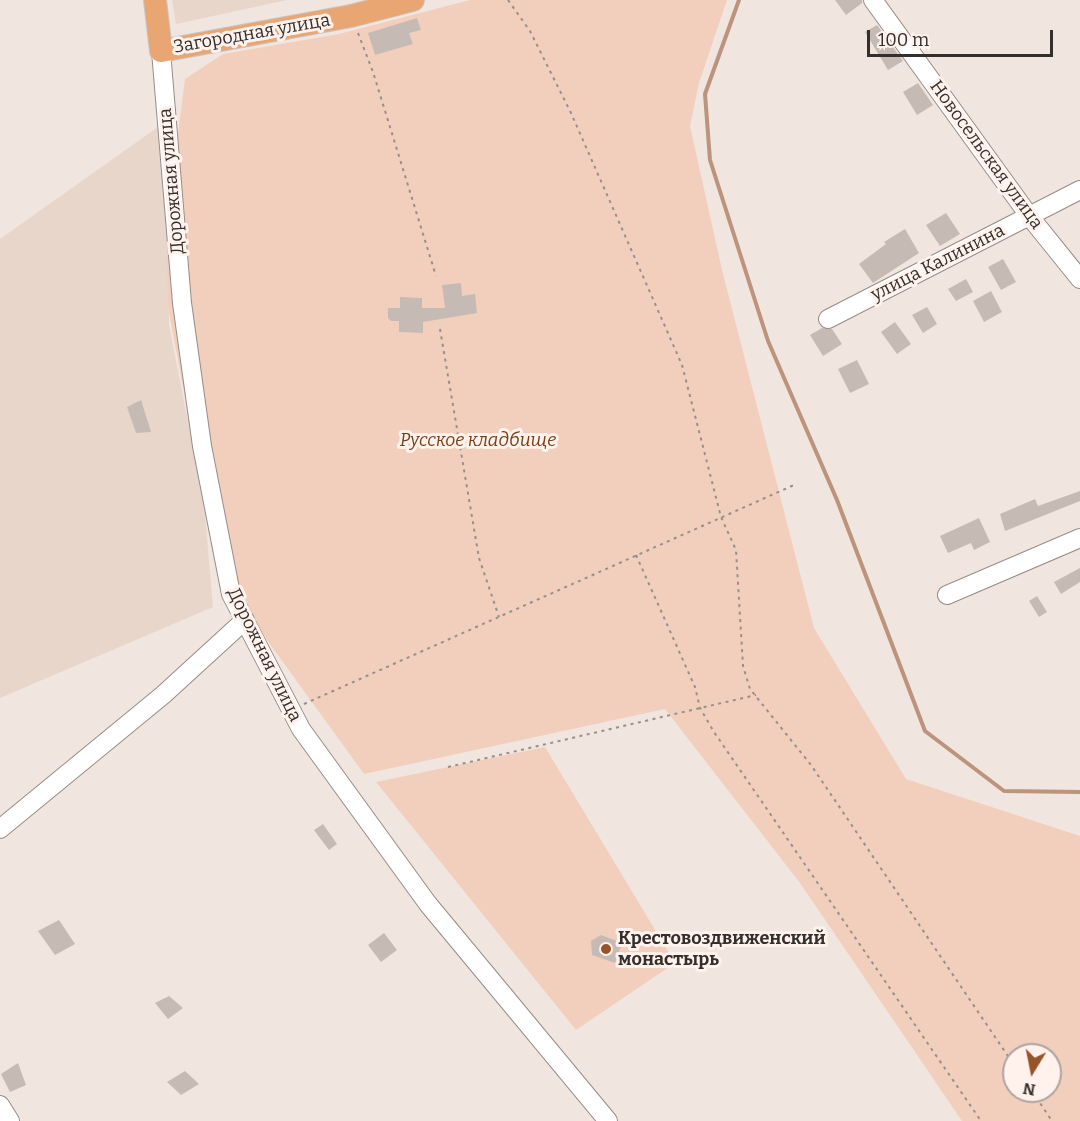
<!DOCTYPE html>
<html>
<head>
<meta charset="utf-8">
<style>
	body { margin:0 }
	#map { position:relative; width:1080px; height:1121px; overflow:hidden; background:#f1e5df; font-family:Bitter,serif }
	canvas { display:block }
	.north { position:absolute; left:1002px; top:1043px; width:60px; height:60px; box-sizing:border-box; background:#fff2ec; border:2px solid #ada49f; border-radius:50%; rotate:190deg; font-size:16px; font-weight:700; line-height:24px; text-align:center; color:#332f2c }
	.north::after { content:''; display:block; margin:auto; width:21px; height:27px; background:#985328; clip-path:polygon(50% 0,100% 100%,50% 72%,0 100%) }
	.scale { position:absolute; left:867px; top:30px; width:186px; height:27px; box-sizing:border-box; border:3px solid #332f2c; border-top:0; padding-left:8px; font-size:18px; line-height:21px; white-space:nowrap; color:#332f2c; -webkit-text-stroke:4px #fff2ec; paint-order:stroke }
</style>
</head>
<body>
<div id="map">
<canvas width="1080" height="1121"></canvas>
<div class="north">N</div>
<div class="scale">100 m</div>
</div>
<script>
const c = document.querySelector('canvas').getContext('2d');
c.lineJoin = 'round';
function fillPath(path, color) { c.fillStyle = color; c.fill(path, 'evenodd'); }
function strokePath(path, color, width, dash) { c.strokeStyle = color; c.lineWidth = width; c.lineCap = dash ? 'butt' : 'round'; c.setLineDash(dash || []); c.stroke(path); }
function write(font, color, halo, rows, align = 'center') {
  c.font = font + ' Bitter,serif'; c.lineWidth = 6; c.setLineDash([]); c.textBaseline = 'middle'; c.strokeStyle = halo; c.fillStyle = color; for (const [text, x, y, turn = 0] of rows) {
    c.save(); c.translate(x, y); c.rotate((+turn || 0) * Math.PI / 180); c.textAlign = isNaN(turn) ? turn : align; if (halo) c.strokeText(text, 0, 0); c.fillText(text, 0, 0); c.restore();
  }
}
const built = new Path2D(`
	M172,0H287L176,24Z
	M165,122L169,325L204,503L213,607L0,698V239Z`);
const green = new Path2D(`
	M470,0H727L699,83L690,126L722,270L814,628L906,779L1080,836V1121H962L800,883L665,709L364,774L233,593L207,512L168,308L166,227L185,79L223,54L339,34ZM1014,1055H1050V1091H1014Z
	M545,747L675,963L576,1030L376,782Z`);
const stream = new Path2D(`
	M739,0L705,94L710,160L768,341L837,500L925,731L1004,791L1080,792`);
const building = new Path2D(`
	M835,0H862V3L846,15Z
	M417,18L421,30L409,33L413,44L375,55L368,33Z
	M877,25L903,61L888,70L865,32Z
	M918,83L933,105L917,115L903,92Z
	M946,213L960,234L940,246L926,225Z
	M905,229L919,253L873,283L859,264L886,244L884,242Z
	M1003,259L1016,282L1001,290L988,267Z
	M966,279L973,292L956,301L948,289Z
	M461,283L462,296L475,294L477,313L423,322V333L399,332V321H391L388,318V308H400V297L422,298V308H445L442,285Z
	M991,291L1002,312L984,322L973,301Z
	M927,307L937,324L923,333L912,315Z
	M895,322L911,344L897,354L881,332Z
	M822,328L832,329L842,344L823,356L810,335Z
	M857,360L869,384L850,393L838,369Z
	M141,400L151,432L136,433L127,407Z
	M1080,491V501L1005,531L1000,514L1035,499L1038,506Z
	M979,518L990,542L974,550L971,543L948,553L940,536Z
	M1080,568V582L1061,594L1054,582Z
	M1037,596L1047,612L1039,617L1029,601Z
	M323,824L337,844L329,850L314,830Z
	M59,920L75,944L55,955L38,931Z
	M384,933L397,950L381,962L368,945Z
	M601,935L622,943L615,963L592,955L591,941Z
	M169,996L183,1008L168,1019L155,1003Z
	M18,1063L26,1085L10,1092L1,1074Z
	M185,1071L199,1084L181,1095L167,1082Z`);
const path = new Path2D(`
	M508,0L530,31L571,113L682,365L721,517L736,550L743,666L750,689L811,765L1014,1065
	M358,33L373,72L436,276
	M440,329L479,558L499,617
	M636,555L695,687L700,708L714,732L981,1121
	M304,704L794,485
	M448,767L756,695
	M1032,1091L1052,1121`);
const minor = new Path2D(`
	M873,0L1030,217L1080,279
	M161,51L182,303L202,446L231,594L301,729L428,904L608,1121
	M828,319L1080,190
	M947,595L1080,538
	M0,829L163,695L245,620
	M0,1105L10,1121`);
const major = new Path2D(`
	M155,0L161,51L351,16L413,0`);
const markers = [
	[606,949,6,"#985328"]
];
const streetNames = [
	["Загородная улица",252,34,-10],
	["Новосельская улица",986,155,54],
	["Дорожная улица",172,181,-95],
	["улица Калинина",938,263,-27],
	["Дорожная улица",264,655,64]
];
const parkNames = [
	["Русское кладбище",478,441]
];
const poiNames = [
	["Крестовоздвиженский",618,939],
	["монастырь",618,960]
];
fillPath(built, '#e8d6cb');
fillPath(green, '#f2cfbc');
strokePath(stream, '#bc947d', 4);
fillPath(building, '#c6bbb4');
strokePath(minor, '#978c86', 20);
strokePath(major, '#c6c5c4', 24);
strokePath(path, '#978f8a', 2, [3, 4.5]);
strokePath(minor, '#fff', 18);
strokePath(major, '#e9a672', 22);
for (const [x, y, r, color] of markers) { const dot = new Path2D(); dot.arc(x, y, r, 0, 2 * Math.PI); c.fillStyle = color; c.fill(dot); strokePath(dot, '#fff2ec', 2); }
write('18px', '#332f2c', '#fff2ec', streetNames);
write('italic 18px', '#773e19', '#fff2ec', parkNames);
write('bold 18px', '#332f2c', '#fff2ec', poiNames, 'left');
</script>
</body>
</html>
